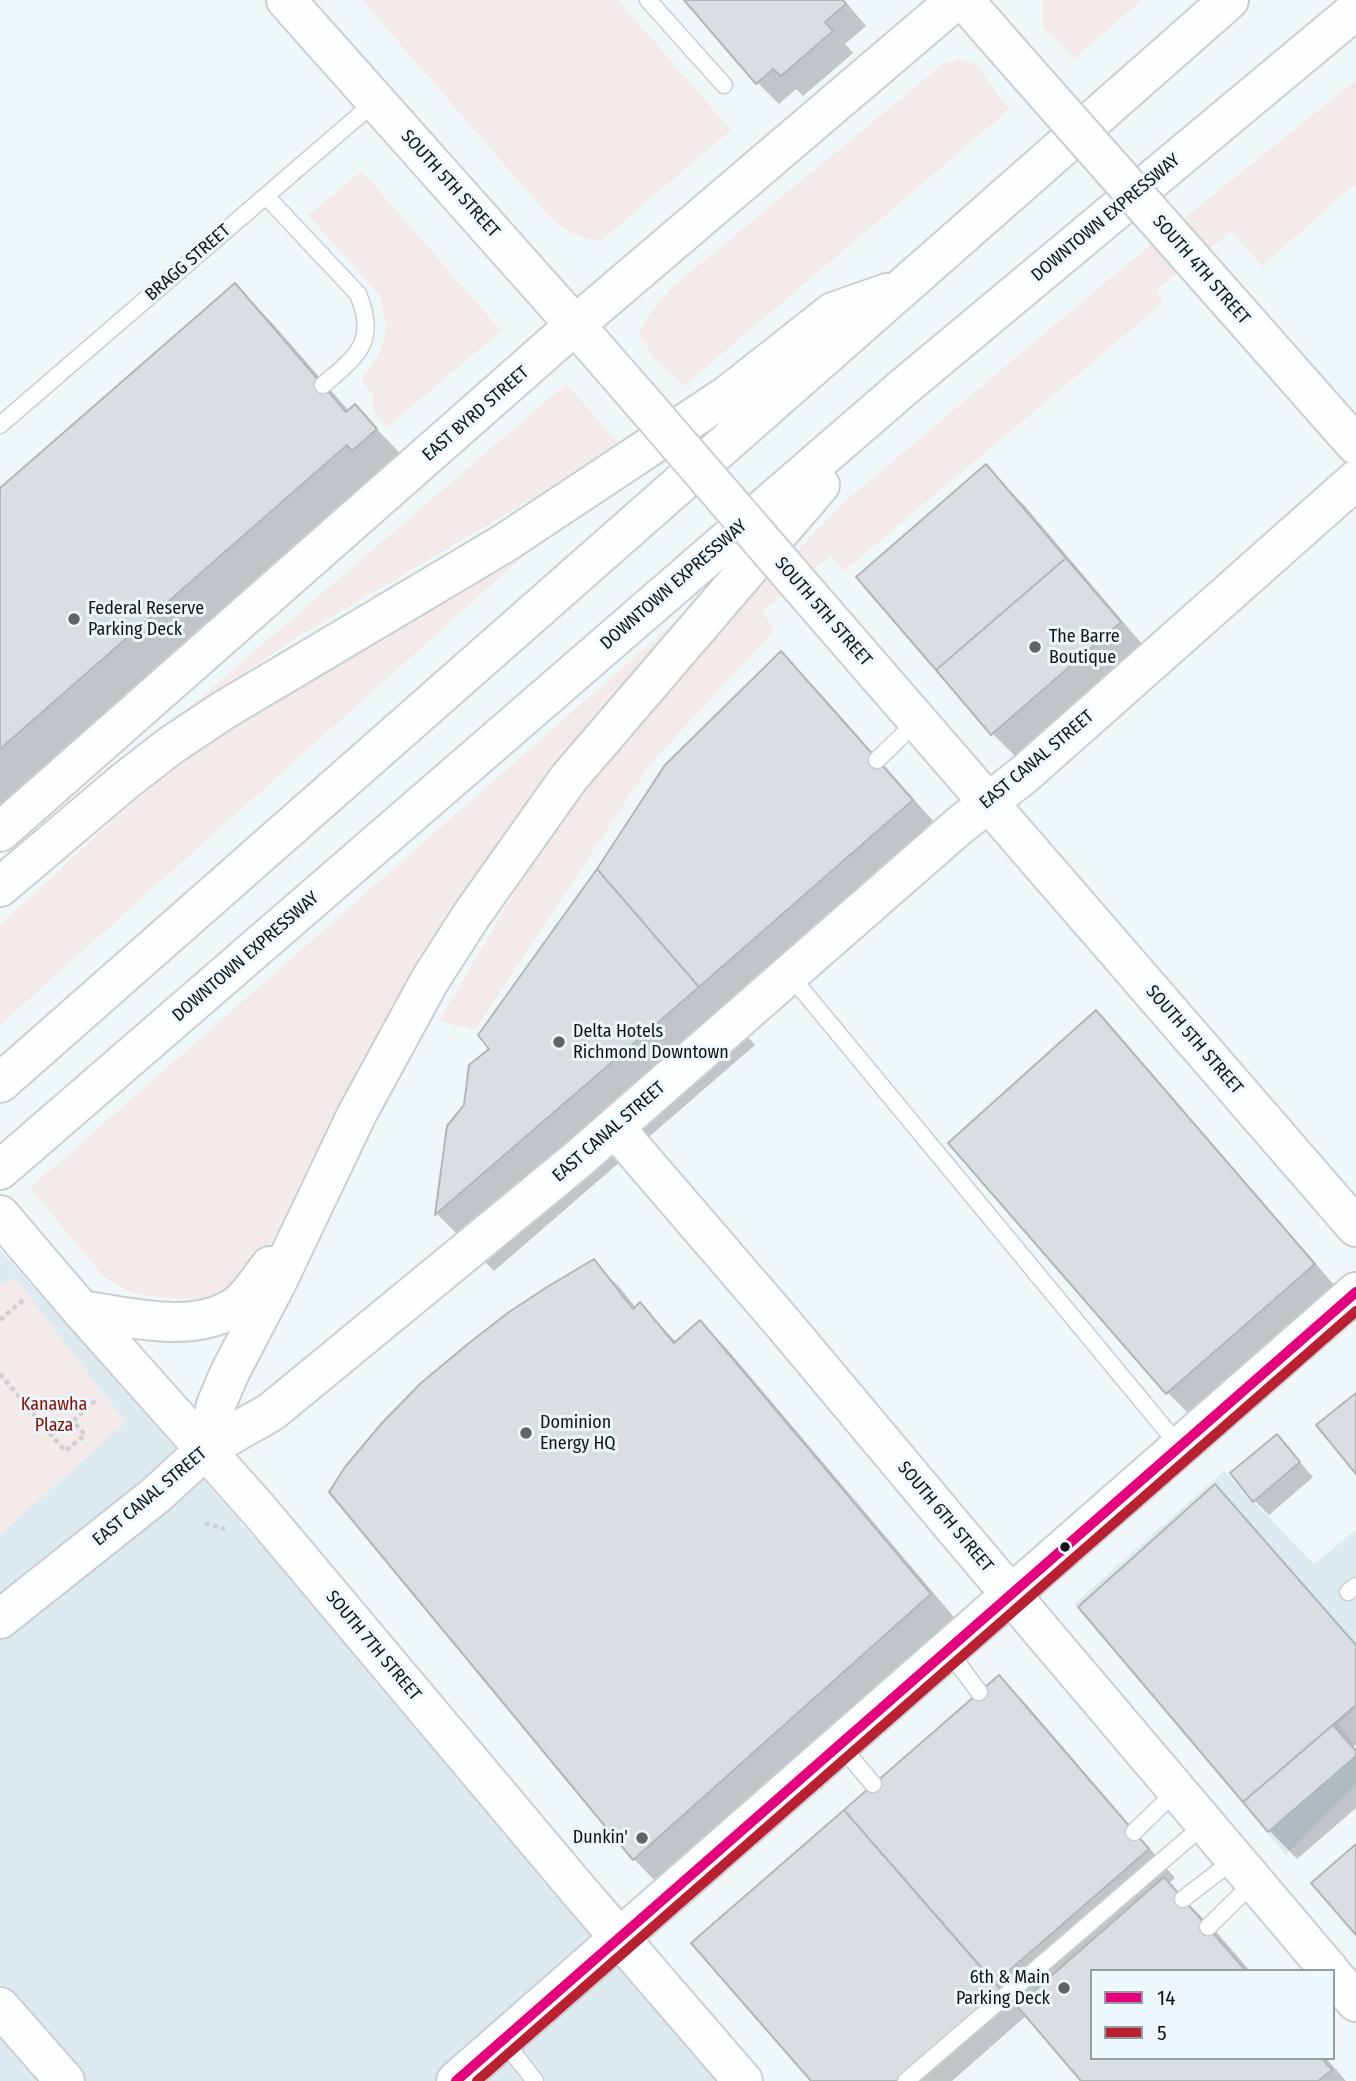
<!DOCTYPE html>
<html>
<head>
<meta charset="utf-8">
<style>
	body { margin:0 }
	#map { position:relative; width:1356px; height:2081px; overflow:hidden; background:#f0f7f9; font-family:"Fira Sans Condensed",sans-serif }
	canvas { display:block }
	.legend { position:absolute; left:1090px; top:1969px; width:245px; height:91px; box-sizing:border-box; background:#ecf8fd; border:2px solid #949da1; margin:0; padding:9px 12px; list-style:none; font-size:21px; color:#111517 }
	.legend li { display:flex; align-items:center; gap:14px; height:35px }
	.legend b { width:35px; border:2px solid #949da1 }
</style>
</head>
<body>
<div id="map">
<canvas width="1356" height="2081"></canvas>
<ul class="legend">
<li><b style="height:9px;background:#e5007d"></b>14</li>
<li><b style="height:9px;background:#b92031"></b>5</li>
</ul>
</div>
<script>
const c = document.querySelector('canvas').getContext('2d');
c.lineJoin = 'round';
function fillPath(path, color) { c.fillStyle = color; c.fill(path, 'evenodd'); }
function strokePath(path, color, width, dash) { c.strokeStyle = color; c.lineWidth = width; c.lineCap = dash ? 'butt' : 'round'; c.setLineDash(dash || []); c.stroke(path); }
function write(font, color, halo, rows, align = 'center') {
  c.font = font + ' "Fira Sans Condensed",sans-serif'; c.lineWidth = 6; c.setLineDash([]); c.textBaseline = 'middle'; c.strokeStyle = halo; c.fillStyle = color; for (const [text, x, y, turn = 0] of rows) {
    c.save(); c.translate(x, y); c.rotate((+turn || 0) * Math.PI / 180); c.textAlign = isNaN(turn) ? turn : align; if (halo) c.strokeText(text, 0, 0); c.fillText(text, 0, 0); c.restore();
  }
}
const built = new Path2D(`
	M0,1250L734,2081H0Z
	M1224,1471L1314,1564L1356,1530V1708L1338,1724L1356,1746V1784L1286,1855L1074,1604Z`);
const green = new Path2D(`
	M362,0H618L731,130L601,241C577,238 566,231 548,215Z
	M1042,0H1142L1074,59L1043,27Z
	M958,59L976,64L1009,110L684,386L654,358L638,333L649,315L672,287L931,74L942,64Z
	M1356,80V183L1262,266L1231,232L1157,289L1163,303L844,571L831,555L762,612L775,630L651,763L475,1030L439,1021L531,864L579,799L694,655L847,500L1121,269Z
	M362,171L501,331L387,427L374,411L372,393L361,380L373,365L382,347L386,326L380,296L308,215Z
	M566,384L618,442L535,497L296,638L165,728Z
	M544,538L0,1025V925L169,769Z
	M695,604L405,992L317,1150L273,1240L255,1267L237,1286L209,1299H173L131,1293L102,1275L30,1188Z
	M15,1278L126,1422L0,1535V1284Z`);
const shadow = new Path2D(`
	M686,0H844L866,26L845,44L853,53L803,96L796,89L779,104L758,83Z
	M235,285L273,324L349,411L355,406L414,468L0,821V491Z
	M986,467L1024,505L1147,650L1020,761L992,733Z
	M781,654L819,692L950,840L737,1025L755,1045L494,1271L437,1214L449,1127L466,1106L492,1049Z
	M1096,1013L1123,1040L1341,1293L1195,1420L1167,1392Z
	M594,1262L621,1289L636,1308L640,1304L677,1343L700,1322L727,1349L958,1622L661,1887L634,1859Z
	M1277,1436L1313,1477L1269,1515L1255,1501Z
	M1215,1487L1236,1508L1356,1644V1744L1353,1747L1356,1750V1808L1297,1859L1270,1831L1244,1801Z
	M999,1677L1026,1704L1175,1878L1168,1884L1214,1929L1250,1971H1092V2058H1326L1346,2081H1083L1027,2015L952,2081H813L694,1943ZM1011,1997L1019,2006L1017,2008L1009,1999Z`);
const building = new Path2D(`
	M684,0H843L846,4L825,22L833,31L781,76L773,69L756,84Z
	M235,283L346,412L355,404L377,429L352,451L347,445L0,749V488Z
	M986,464L1066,558L936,670L856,577Z
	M1066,558L1121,622L991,735L936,670Z
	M781,651L913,800L699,987L597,869L665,765Z
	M597,869L699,987L435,1215L447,1126L464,1105L469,1065L489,1049L478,1035Z
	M1096,1010L1315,1264L1166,1394L948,1143Z
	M594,1259L633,1309L640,1302L674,1343L700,1320L931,1594L633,1860L329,1492L345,1467L382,1423L421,1383L469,1343L509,1312L547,1287Z
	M1356,1393V1474L1316,1425Z
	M1277,1434L1300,1462L1253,1502L1230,1473Z
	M1215,1484L1356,1645V1705L1243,1802L1078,1607Z
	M999,1675L1149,1849L995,1983L844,1810Z
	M1333,1725L1356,1751V1756L1268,1832L1243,1802Z
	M844,1810L1005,1995L906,2081H811L691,1943Z
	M1356,1844V1935L1311,1883Z
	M1164,1877L1246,1971H1092V2058H1322L1332,2070L1318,2081H1081L1017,2006Z`);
const path = new Path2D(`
	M0,1320L23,1300
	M0,1374L65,1451L85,1435L73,1421L98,1398
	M205,1523L225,1529`);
const service = new Path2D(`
	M648,0L724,85
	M266,196L358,294C378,342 357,356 323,385
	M0,425L376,101
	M877,760L917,721
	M789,974L1180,1447
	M1348,1592L1356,1586
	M948,1650L979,1692
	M840,1745L873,1784
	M1134,1832L1177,1790
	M1183,1899L1235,1859
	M1208,1927L1254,1882
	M503,2040L535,2081
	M906,2081L1205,1824`);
const tertiary = new Path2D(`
	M286,0L575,325
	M964,0L1003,45
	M1205,274L1356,445
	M615,1128L787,1328L951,1524L1330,1971
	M1333,1975L1356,2002`);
const secondary = new Path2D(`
	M575,325L637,396
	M805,591L1356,1227
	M0,832L575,325L956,0
	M0,1215L81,1310L258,1509L580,1892L743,2081
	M206,1449L271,1412L576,1161L959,826L1027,772L1356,480`);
const primary = new Path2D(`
	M0,1619L156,1495L206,1449
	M0,2007L65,2081
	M456,2081L1356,1292`);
const motorway = new Path2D(`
	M0,887L125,781L170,746L224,710L503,544L729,394L833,312L887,293
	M0,1083L1229,0
	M0,1170L905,386L1356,10
	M81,1310C128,1317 197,1336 239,1304C251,1294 260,1279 270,1266
	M206,1449L216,1405L230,1372L276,1284L357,1114L430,980L471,916L568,779L820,485`);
const tertiaryBridge = new Path2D(`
	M1003,45L1205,274`);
const secondaryBridge = new Path2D(`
	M637,396L805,591`);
const bus1 = new Path2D(`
	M456,2081L1356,1292`);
const bus2 = new Path2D(`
	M477,2081L1356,1311`);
const markers = [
	[74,619,7,"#5f6466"],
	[1035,647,7,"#5f6466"],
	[559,1042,7,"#5f6466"],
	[526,1433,7,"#5f6466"],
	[1065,1547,6,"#111517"],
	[642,1838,7,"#5f6466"],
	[1064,1988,7,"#5f6466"]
];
const streetNames = [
	["SOUTH 5TH STREET",450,184,48],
	["DOWNTOWN EXPRESSWAY",1106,218,-40],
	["BRAGG STREET",188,263,-41],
	["SOUTH 4TH STREET",1201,270,49],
	["EAST BYRD STREET",476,414,-41],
	["DOWNTOWN EXPRESSWAY",674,585,-41],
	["SOUTH 5TH STREET",823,612,49],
	["EAST CANAL STREET",1037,760,-40],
	["DOWNTOWN EXPRESSWAY",246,957,-41],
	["SOUTH 5TH STREET",1194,1040,49],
	["EAST CANAL STREET",609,1132,-41],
	["EAST CANAL STREET",150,1497,-40],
	["SOUTH 6TH STREET",945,1517,50],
	["SOUTH 7TH STREET",373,1646,50]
];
const poiNames = [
	["Federal Reserve",88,609],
	["Parking Deck",88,630],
	["The Barre",1049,637],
	["Boutique",1049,658],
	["Delta Hotels",573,1032],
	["Richmond Downtown",573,1053],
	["Dominion",540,1423],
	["Energy HQ",540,1444],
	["Dunkin'",628,1838,"right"],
	["6th & Main",1050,1978,"right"],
	["Parking Deck",1050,1999,"right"]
];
const parkNames = [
	["Kanawha",54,1405],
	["Plaza",54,1426]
];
fillPath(built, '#ddebf1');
fillPath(green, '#f3ebea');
fillPath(shadow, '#0003');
fillPath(building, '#d9dfe0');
strokePath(building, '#b1b7b9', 2);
strokePath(service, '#cacfd1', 19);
strokePath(tertiary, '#cacfd1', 42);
strokePath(secondary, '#cacfd1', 42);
strokePath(primary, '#cacfd1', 42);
strokePath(motorway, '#cacfd1', 42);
strokePath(path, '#d0d2d2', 4.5, [5, 3.5]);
strokePath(service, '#fdfefe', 16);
strokePath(tertiary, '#fdfefe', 38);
strokePath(secondary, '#fdfefe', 38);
strokePath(primary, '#fdfefe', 38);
strokePath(motorway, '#fdfefe', 38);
strokePath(tertiaryBridge, '#cacfd1', 42, []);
strokePath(secondaryBridge, '#cacfd1', 42, []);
strokePath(tertiaryBridge, '#fdfefe', 38);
strokePath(secondaryBridge, '#fdfefe', 38);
strokePath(bus1, '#e5007d', 10);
strokePath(bus2, '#b92031', 10);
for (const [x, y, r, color] of markers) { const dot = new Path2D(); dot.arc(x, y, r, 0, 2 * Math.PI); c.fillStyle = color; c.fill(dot); strokePath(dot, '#ecf8fd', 2.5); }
write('18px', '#111517', '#ecf8fd', streetNames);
write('18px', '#111517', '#ecf8fd', poiNames, 'left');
write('18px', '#860f00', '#ecf8fd', parkNames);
</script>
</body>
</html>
